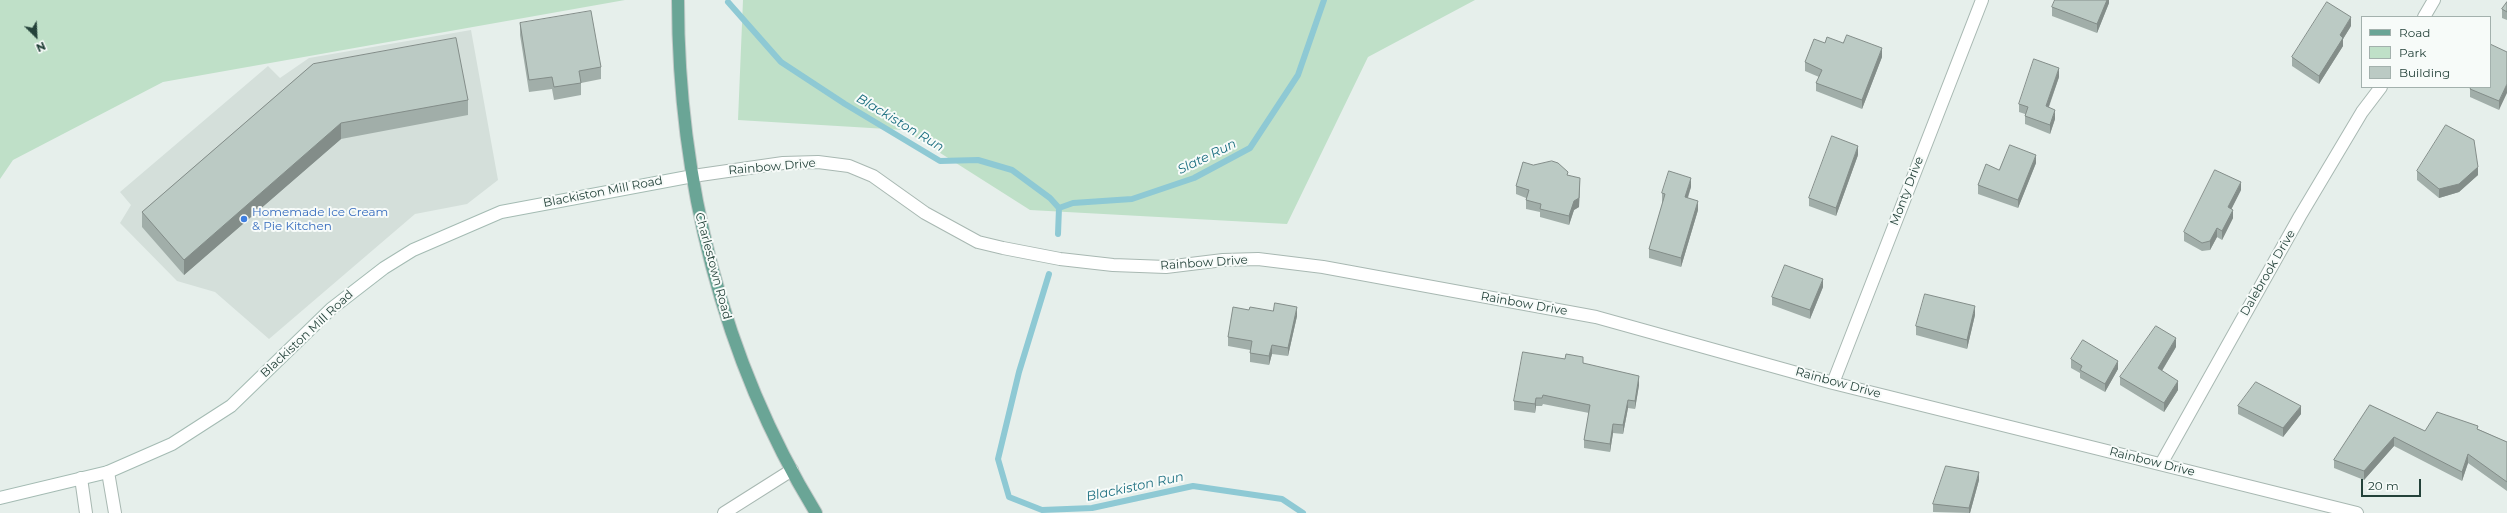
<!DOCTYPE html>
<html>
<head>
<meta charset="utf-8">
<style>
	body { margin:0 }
	#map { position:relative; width:2507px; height:513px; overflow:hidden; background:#e6efeb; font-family:Montserrat,sans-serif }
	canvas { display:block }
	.legend { position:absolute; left:2361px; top:16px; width:130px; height:72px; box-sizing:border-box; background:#f7fbf9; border:1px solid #a3b1ad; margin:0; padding:5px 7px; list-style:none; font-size:12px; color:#24423a }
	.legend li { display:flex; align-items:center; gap:8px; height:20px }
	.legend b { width:20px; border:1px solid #a3b1ad }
	.north { position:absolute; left:16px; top:16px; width:40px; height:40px; -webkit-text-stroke:3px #f7fbf9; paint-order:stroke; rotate:156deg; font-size:11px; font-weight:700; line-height:16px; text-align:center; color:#24423a }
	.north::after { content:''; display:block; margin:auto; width:14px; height:18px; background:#24423a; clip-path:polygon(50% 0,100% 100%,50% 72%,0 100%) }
	.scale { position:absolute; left:2361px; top:479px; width:60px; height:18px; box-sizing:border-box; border:2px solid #24423a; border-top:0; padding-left:5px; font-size:12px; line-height:14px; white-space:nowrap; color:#24423a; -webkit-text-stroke:3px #f7fbf9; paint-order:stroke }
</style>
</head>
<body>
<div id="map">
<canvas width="2507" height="513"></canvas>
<ul class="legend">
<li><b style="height:5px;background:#6aa596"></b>Road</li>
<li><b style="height:11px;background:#bfe0c8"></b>Park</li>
<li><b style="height:11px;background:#bbcac4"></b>Building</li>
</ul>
<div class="north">N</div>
<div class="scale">20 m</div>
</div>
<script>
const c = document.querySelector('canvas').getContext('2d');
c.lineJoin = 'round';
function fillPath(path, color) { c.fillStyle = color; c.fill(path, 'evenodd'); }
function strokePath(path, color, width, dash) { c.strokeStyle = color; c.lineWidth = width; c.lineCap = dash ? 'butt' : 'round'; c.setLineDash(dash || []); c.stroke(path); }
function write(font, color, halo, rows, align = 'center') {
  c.font = font + ' Montserrat,sans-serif'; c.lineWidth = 4; c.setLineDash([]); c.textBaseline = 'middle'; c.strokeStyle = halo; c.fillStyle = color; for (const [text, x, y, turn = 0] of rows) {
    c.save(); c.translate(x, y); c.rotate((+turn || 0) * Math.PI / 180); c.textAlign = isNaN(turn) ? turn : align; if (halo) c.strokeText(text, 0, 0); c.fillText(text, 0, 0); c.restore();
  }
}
const built = new Path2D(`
	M471,30L498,180L467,204L415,214L269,339L215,292L177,281L120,223L131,205L120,192L268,66L280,78L309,58Z`);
const green = new Path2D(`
	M0,0H625L163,82L13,160L0,179Z
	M743,0H1475L1368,57L1287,224L1030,210L904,130L738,120Z`);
const stream = new Path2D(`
	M728,2L781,62L845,104L940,161L978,160L1012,170L1050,198L1059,208L1058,234
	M1059,208L1073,203L1132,199L1194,178L1250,148L1298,75L1324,0
	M1049,274L1019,372L998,459L1009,497L1042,510L1092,508L1193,486L1282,499L1303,513`);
const minor = new Path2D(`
	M2424,17L2434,0
	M693,176L783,163L818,162L849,166L873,176L925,213L978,242L1003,248L1060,259L1113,265L1166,267L1223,260L1258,259L1323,267L1596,317L1833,383L2357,513
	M1833,383L1982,0
	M2161,464L2300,216L2362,112L2381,87
	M108,472L115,513
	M81,478L86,513
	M724,513L792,470`);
const secondary = new Path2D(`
	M0,498L108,472L172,444L231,406L331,309L384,268L413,250L501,212L693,176`);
const primary = new Path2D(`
	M678,0C678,179 722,359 816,513`);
const wall = new Path2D(`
	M2109,0V3L2097,33L2052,16V7Z
	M2507,2V20L2502,18V9Z
	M520,23L601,67V79L581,83V95L554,100L552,89L529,92L520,35Z
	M2351,26L2343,39V46L2319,84L2292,66V57Z
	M1825,43L1882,57L1862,109L1816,91V83L1819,77L1805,71V62Z
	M2507,52L2499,110L2470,97V89Z
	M313,64L468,100V115L341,139L184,275L142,227V212Z
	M2059,77L2049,107L2055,119L2050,134L2025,124V114L2019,112V104Z
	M1858,155L1836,216L1809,206V198Z
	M2036,163L2018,208L1978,194V185L1999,170Z
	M2417,171L2478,175L2459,192L2439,198L2417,180Z
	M1568,175L1580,186L1579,207L1574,210L1569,225L1540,217V212L1526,209V198L1516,194V186Z
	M1691,187L1688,198L1698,210L1681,267L1649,258V249L1663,202H1662V193Z
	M2241,190L2231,209L2233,218L2222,240L2217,237L2210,250L2202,251L2184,241V232Z
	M1823,287L1810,319L1772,305V297Z
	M1249,310L1297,316L1288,356L1272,354L1269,365L1250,362V350L1228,346V337Z
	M1975,315L1967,349L1916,335V326Z
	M2176,347L2162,371L2178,390L2164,412L2120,385V377Z
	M2071,359L2118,369L2105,392L2080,378V373L2071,368Z
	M1583,363L1639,385L1635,409L1628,408L1623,434L1613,433L1610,452L1584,448V440L1589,413L1543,404L1542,406H1536L1535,413L1514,410V401Z
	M2370,405L2425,431L2478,429L2507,442V491L2468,463L2462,481L2394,446L2364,480L2334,468V460Z
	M2238,406L2301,414L2283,437L2238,414Z
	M1979,480L1970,513L1933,512V504Z`);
const shadedWall = new Path2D(`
	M2107,0H2109V3L2097,33V24Z
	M2351,17V26L2343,39V46L2319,84V76L2340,35Z
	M1882,48V57L1862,109V100Z
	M2059,68V77L2046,114V106Z
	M2507,84V93L2499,110V101Z
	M2055,110V119L2050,134V125Z
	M341,123V139L184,275V260Z
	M1858,146V155L1836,216V208Z
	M2036,155V163L2018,208V200Z
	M2478,167V175L2459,192L2439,198V189Z
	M1580,178L1579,207L1574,210L1569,225V216Z
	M1691,178V187L1685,205V197Z
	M2241,182V190L2228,216V207Z
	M1698,201V210L1681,267V258Z
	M2233,210V218L2222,240V231Z
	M2217,228V237L2210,250V241Z
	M1823,279V287L1810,319V310Z
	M1975,306V315L1967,349V340Z
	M1297,307V316L1288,356V348Z
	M2176,338V347L2158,377V368Z
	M1272,345V354L1269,365V356Z
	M2118,361V369L2105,392V384Z
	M1639,376V385L1635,409V401Z
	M2178,381V390L2164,412V403Z
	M1536,398V406L1535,413V404Z
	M1628,400V408L1623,434V425Z
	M2301,406V414L2283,437V428Z
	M1613,424V433L1610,452V444Z
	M2394,437V446L2364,480V471Z
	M2468,454V463L2462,481V472Z
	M1979,472V480L1970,513H1969V508Z`);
const building = new Path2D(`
	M2055,0H2107L2097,24L2052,7Z
	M2327,2L2351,17L2340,35L2343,38L2319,76L2292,57Z
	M2507,2V12L2502,9Z
	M591,11L601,67L579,71L581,83L554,87L552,77L529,80L520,23Z
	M1847,35L1882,48L1862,100L1816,83L1822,70L1805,62L1814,39L1825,43L1827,37L1843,43Z
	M456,38L468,100L341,123L184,260L142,212L313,64Z
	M2490,44L2507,52V84L2499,101L2470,89L2471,87H2490Z
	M2034,59L2059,68L2046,106L2055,110L2050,125L2025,116L2028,107L2019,104Z
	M2446,125L2474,140L2478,167L2459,184L2439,189L2417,171Z
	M1832,136L1858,146L1836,208L1809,198Z
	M2010,145L2036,155L2018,200L1978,185L1986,164L1999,170Z
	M1552,161L1558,163L1568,172L1567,175L1580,178L1579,198L1574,201L1569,216L1540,209L1541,204L1526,200L1529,190L1516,186L1523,162L1533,165Z
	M2215,170L2241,182L2228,207L2233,210L2222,231L2217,228L2210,241L2202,243L2184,232Z
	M1669,171L1691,178L1685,197L1698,201L1681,258L1649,249L1665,194L1662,193Z
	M1785,265L1823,279L1810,310L1772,297Z
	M1925,294L1975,306L1967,340L1916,326Z
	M1275,303L1297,307L1288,348L1272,345L1269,356L1250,353L1252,341L1228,337L1233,307L1249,310L1250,307L1273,311Z
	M2156,326L2176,338L2158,368L2178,381L2164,403L2120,377Z
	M2083,340L2118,361L2105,384L2080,370L2082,366L2071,359Z
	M1523,352L1565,359L1566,354L1583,357V363L1639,376L1635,401L1628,400L1623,425L1613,424L1610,444L1584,440L1590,405L1543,395L1542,398H1536L1535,404L1514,401Z
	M2256,382L2301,406L2283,428L2238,406Z
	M2370,405L2425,431L2437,412L2478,426L2477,429L2507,442V482L2468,454L2462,472L2394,437L2364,471L2334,460Z
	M1946,466L1979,472L1969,508L1933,504Z`);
const markers = [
	[244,219,4,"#3f7fe0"]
];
const streetNames = [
	["Rainbow Drive",772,167,-5],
	["Monty Drive",1907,191,-69],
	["Blackiston Mill Road",603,192,-11],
	["Rainbow Drive",1204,263,-4],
	["Charlestown Road",713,266,75],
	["Dalebrook Drive",2268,273,-60],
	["Rainbow Drive",1524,304,10],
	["Blackiston Mill Road",307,334,-43],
	["Rainbow Drive",1838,383,15],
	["Rainbow Drive",2152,462,14]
];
const shopNames = [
	["Homemade Ice Cream",252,212],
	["& Pie Kitchen",252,226]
];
const waterNames = [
	["Blackiston Run",900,123,31],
	["Slate Run",1207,157,-26],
	["Blackiston Run",1135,487,-12]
];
fillPath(built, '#d4dfda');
fillPath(green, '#bfe0c8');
strokePath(stream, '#8ec9d4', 6);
strokePath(minor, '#a8b8b2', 14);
strokePath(secondary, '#a4bbb3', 14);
strokePath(primary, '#c2cac8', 14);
strokePath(minor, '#fff', 12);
strokePath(secondary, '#fff', 12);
strokePath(primary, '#6aa596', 12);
fillPath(wall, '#a1aea9');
fillPath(shadedWall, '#838d89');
fillPath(building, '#bbcac4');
strokePath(building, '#838d89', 1);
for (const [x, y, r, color] of markers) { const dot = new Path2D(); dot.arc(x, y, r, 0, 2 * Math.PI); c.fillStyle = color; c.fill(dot); strokePath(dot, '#f7fbf9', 1.5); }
write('12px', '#24423a', '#f7fbf9', streetNames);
write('12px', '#366cbe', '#f7fbf9', shopNames, 'left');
write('italic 13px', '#1c6f80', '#f7fbf9', waterNames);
</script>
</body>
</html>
